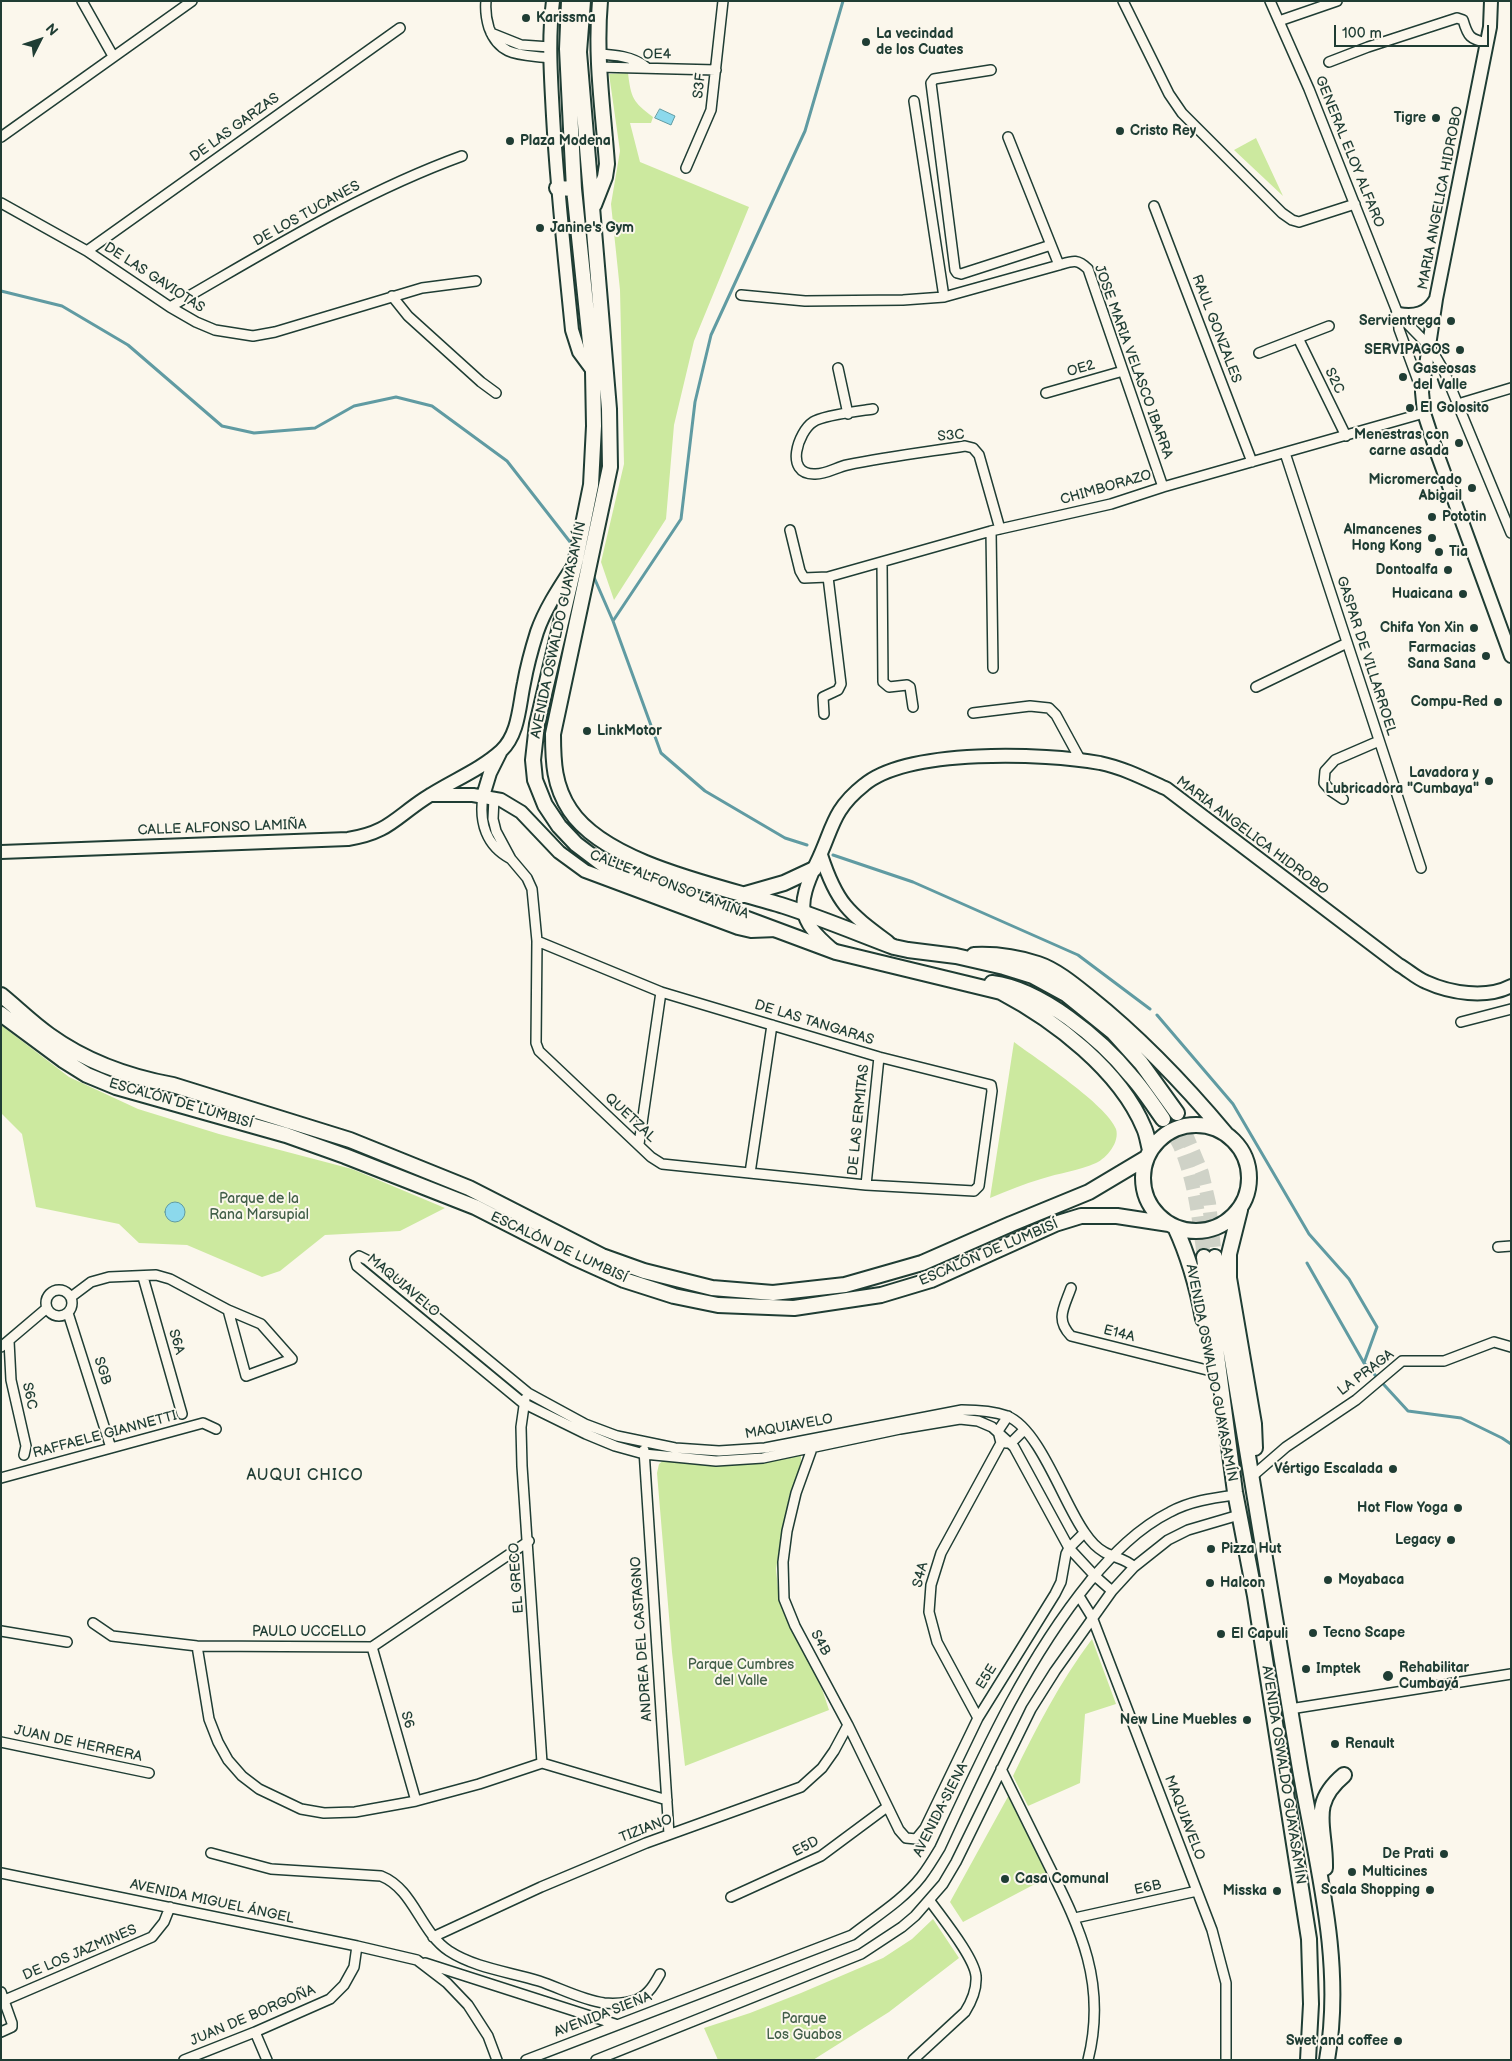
<!DOCTYPE html>
<html>
<head>
<meta charset="utf-8">
<style>
	body { margin:0 }
	#map { position:relative; width:1512px; height:2061px; overflow:hidden; background:#fbf7ec; font-family:"Balsamiq Sans",sans-serif }
	canvas { display:block }
	.frame { position:absolute; inset:0; border:2px solid #1f3d34; pointer-events:none }
	.north { position:absolute; left:15px; top:15px; width:50px; height:50px; -webkit-text-stroke:4px #fbf7ec; paint-order:stroke; rotate:49deg; font-size:14px; font-weight:700; line-height:20px; text-align:center; color:#1f3d34 }
	.north::after { content:''; display:block; margin:auto; width:18px; height:22px; background:#1f3d34; clip-path:polygon(50% 0,100% 100%,50% 72%,0 100%) }
	.scale { position:absolute; left:1334px; top:25px; width:155px; height:22px; box-sizing:border-box; border:2px solid #1f3d34; border-top:0; padding-left:6px; font-size:15px; line-height:18px; white-space:nowrap; color:#1f3d34; -webkit-text-stroke:4px #fbf7ec; paint-order:stroke }
</style>
</head>
<body>
<div id="map">
<canvas width="1512" height="2061"></canvas>
<div class="frame"></div>
<div class="north">N</div>
<div class="scale">100 m</div>
</div>
<script>
const c = document.querySelector('canvas').getContext('2d');
c.lineJoin = 'round';
function fillPath(path, color) { c.fillStyle = color; c.fill(path, 'evenodd'); }
function strokePath(path, color, width, dash) { c.strokeStyle = color; c.lineWidth = width; c.lineCap = dash ? 'butt' : 'round'; c.setLineDash(dash || []); c.stroke(path); }
function write(font, color, halo, rows, align = 'center') {
  c.font = font + ' "Balsamiq Sans",sans-serif'; c.lineWidth = 4; c.setLineDash([]); c.textBaseline = 'middle'; c.strokeStyle = halo; c.fillStyle = color; for (const [text, x, y, turn = 0] of rows) {
    c.save(); c.translate(x, y); c.rotate((+turn || 0) * Math.PI / 180); c.textAlign = isNaN(turn) ? turn : align; if (halo) c.strokeText(text, 0, 0); c.fillText(text, 0, 0); c.restore();
  }
}
const green = new Path2D(`
	M628,73C631,98 633,102 653,117L651,123H630L640,162L749,207L694,341L674,425L666,519L614,600L601,562L624,464L620,290L611,204L620,151L609,74Z
	M1256,138L1283,196L1234,150Z
	M1,1025L69,1077L138,1109L219,1134L352,1169L445,1208L400,1231L325,1235L280,1271L262,1277L187,1245L139,1243L119,1224L36,1207L22,1134L1,1113Z
	M1014,1042C1038,1060 1106,1104 1116,1129C1120,1142 1107,1158 1096,1163C1078,1171 1059,1173 1041,1179C1024,1184 1007,1191 990,1198Z
	M790,1445L797,1447L801,1453V1463L789,1497L781,1539L776,1569L779,1598L822,1689L829,1710L685,1766L672,1652L657,1473L659,1464L665,1459L734,1456Z
	M1092,1639L1116,1704L1085,1714L1080,1783L1028,1806L1013,1776C1036,1728 1060,1682 1092,1639Z
	M1010,1793L1052,1875L963,1922L950,1902Z
	M933,1919L959,1958L889,2012L813,2060H718L704,2028L750,2013L801,1993L883,1958L912,1939Z`);
const water = new Path2D(`
	M660,109L675,116L671,125L655,118Z
	M165 1212a10 10 0 1 1 20 0a10 10 0 1 1-20 0Z`);
const stream = new Path2D(`
	M1,291L62,306L128,345L222,426L254,433L315,428L354,406L396,397L432,406L507,461L574,547
	M593,575L613,621L661,753L705,791L785,838L807,845
	M613,621L681,519L695,402L711,335L805,131L843,1
	M833,855L913,882L1078,955L1150,1009
	M1157,1015L1233,1104L1309,1234L1349,1279L1377,1327L1364,1363
	M1307,1263L1364,1363L1408,1411L1461,1418L1502,1438L1511,1444`);
const primaryTunnel = new Path2D(`
	M1177,1113L1202,1173L1209,1203L1215,1257
	M1163,1119C1169,1128 1176,1137 1180,1146C1195,1181 1199,1220 1204,1257`);
const street = new Path2D(`
	M82,1L113,56
	M486,1C485,11 486,18 489,28C500,58 522,54 550,58
	M1123,1L1169,94L1182,113L1282,213L1292,220L1299,222L1355,204
	M1270,1L1309,89L1398,314L1399,329L1422,392
	M1279,21L1337,1
	M491,33L521,45L550,47
	M598,54C615,55 632,56 646,67
	M1329,62L1368,47L1457,18L1463,20C1468,37 1470,39 1487,43
	M598,67L716,70
	M991,70L934,79L931,83L955,270L957,273L961,274L1051,245
	M914,101L944,297
	M1,137L192,1
	M1008,137L1059,265
	M686,168L711,110L723,1
	M1,203L87,251L170,307L196,322L215,330L253,336L275,332L422,288L476,281
	M1154,206L1252,462
	M87,251L400,28
	M741,295L805,301L903,300L944,297L1059,265C1072,261 1077,258 1088,269L1163,487
	M392,296L408,316L481,382L496,393
	M170,307C266,252 358,194 462,156
	M1398,314L1430,347L1444,371L1511,533
	M1298,338L1346,436
	M1259,353L1329,326
	M838,368L848,414
	M1046,393L1123,371
	M1458,404L1511,388
	M873,409C860,411 823,415 813,422C798,432 784,474 814,474C825,475 837,467 847,465C886,457 926,452 965,446L973,448L979,455L1000,529
	M1285,453L1421,868
	M790,530L800,571L804,578L828,577
	M991,531L993,668
	M882,562L883,682L889,687L907,685L910,687L913,707
	M1256,687L1347,643
	M973,713L1030,706L1049,708L1056,715L1081,761
	M824,714L823,697L838,690L841,684L828,577L991,531L1111,504L1163,487L1424,413
	M483,796C479,822 486,846 511,859
	M494,798L493,819L496,831L511,859L527,878L532,889L537,941L536,1043L539,1051L651,1157L662,1164L866,1185L974,1191L979,1186L992,1091L991,1085L879,1057L661,992L537,941
	M1343,799L1331,791L1324,783L1325,771L1335,760L1379,741
	M1461,1022L1511,1009
	M639,1144L661,992
	M750,1173L772,1025
	M866,1185L879,1057
	M1498,1247L1511,1246
	M143,1277L182,1414
	M1071,1288C1064,1308 1055,1319 1071,1336L1211,1371
	M46 1303a13 13 0 1 1 26 0a13 13 0 1 1-26 0Z
	M71,1297L91,1282L109,1277L156,1275L170,1279L228,1310L261,1324L292,1359L246,1376L228,1310
	M68,1313L111,1448
	M9,1341L11,1380L26,1446L24,1455
	M1,1347L47,1308
	M525,1399L521,1427L522,1466L542,1763
	M814,1443L796,1493L787,1531L783,1562L784,1599L795,1626L848,1725L899,1830L906,1838L916,1839L925,1828L978,1718L1055,1594L1061,1582L1066,1554L1069,1548L1084,1533
	M1006,1443H1011L1024,1430
	M644,1450L669,1834
	M1256,1473L1286,1447L1356,1400L1402,1361H1444L1494,1342L1511,1347
	M1,1478L203,1423L216,1429
	M1112,1591L1095,1576L1069,1548L1014,1447L992,1427L978,1421L960,1419L900,1429L763,1458L716,1461L644,1454L615,1446L586,1434L523,1403L357,1266L355,1259L359,1256L367,1260L528,1393L585,1424L617,1436L675,1448L719,1451L765,1448L962,1410C976,1410 993,1411 1007,1416C1040,1429 1064,1505 1085,1533C1089,1539 1097,1548 1104,1552C1114,1558 1125,1558 1134,1567
	M1079,1596L1092,1617L1212,1930L1226,1983V2060
	M93,1623L112,1636L197,1646L372,1647L529,1541
	M1,1631L67,1642
	M197,1646L209,1719L218,1742L228,1760L242,1776L259,1789L301,1809L324,1813L355,1812L416,1801L479,1784L542,1763L667,1800
	M372,1647L416,1801
	M1290,1709L1511,1674
	M978,1718L937,1642L929,1612L931,1585L941,1553L1001,1443L998,1431L1008,1416
	M1,1742L149,1773
	M1001,1769C1017,1801 1032,1832 1048,1864C1081,1930 1107,1984 1088,2060
	M211,1853L271,1869L381,1876C414,1889 420,1932 449,1951C475,1968 510,1972 539,1981C560,1988 582,2000 604,2003C615,2004 628,2003 638,1999C649,1994 655,1983 660,1974
	M1,1873L357,1946L417,1960L447,1983L468,2005L488,2036L497,2060
	M731,1897L821,1856L887,1807
	M1075,1918L1197,1891
	M433,1937L541,1887L646,1843L801,1787L822,1768L834,1751L848,1725
	M425,1963L615,2024
	M1,1992L12,2023V2027L1,2032
	M5,2000L152,1937L164,1922L170,1907
	M255,2032L267,2060
	M184,2060L255,2032L330,1999L344,1985L354,1967L357,1946
	M526,2060L852,1935C875,1917 903,1900 921,1877C928,1868 934,1858 940,1848C983,1755 1025,1661 1090,1581C1113,1554 1138,1528 1170,1512C1190,1501 1213,1498 1235,1495
	M596,2060L861,1954L902,1927L915,1916L943,1884L956,1862L1031,1709L1055,1671L1112,1591L1134,1567L1168,1540L1188,1530L1239,1515
	M913,2060L965,2012C972,2001 977,1990 976,1976C974,1957 942,1918 930,1901`);
const secondary = new Path2D(`
	M553,1C548,40 551,78 553,116C557,188 565,259 572,330L579,352L593,371
	M1491,1L1490,27L1436,299L1422,392L1424,413L1438,456L1511,656
	M1398,314C1415,317 1427,314 1436,299
	M430,795H473L501,800L521,812L559,852L585,871L738,928L751,931L777,930
	M483,796L490,773L500,753
	M1,852L348,839C387,833 394,819 424,799C449,782 479,771 501,751C519,734 519,706 524,683C527,666 532,648 537,632C545,609 559,588 572,568
	M821,855C837,904 848,912 888,942
	M832,949C797,919 797,906 816,864C833,830 831,811 864,785C908,748 1045,753 1100,763C1124,768 1145,779 1167,789L1399,965C1408,970 1416,978 1426,982C1450,993 1486,999 1511,986`);
const primary = new Path2D(`
	M569,1L567,49L574,189L593,371L594,426L591,485L576,559L537,724L533,760L535,780L545,805L559,826L576,844L605,866L836,952L1001,992C1054,1020 1120,1070 1144,1128C1147,1134 1148,1143 1150,1150
	M583,1L579,52L609,409L610,467L553,734C553,762 554,786 570,810C606,865 723,887 784,906C821,918 857,933 894,947L908,950L956,956L1004,967L1033,976L1066,994L1113,1032L1141,1063L1177,1113
	M557,188L574,189
	M594,205L605,177L607,164C603,108 595,58 600,1
	M742,895L784,883L814,869
	M974,955C996,954 1017,957 1038,964C1056,970 1074,985 1089,997C1139,1037 1185,1085 1226,1134
	M992,983C1041,989 1101,1039 1131,1076C1143,1089 1153,1105 1163,1119
	M1,995C17,1008 32,1023 49,1035C85,1061 129,1077 173,1085L350,1140L469,1188L602,1256L644,1271L712,1288L773,1293L845,1285L922,1263L1011,1224L1089,1192L1146,1158
	M1,1014L63,1060L87,1075L116,1087L286,1135L345,1156L475,1207L573,1257L624,1280L674,1296L718,1305L794,1308L881,1295L931,1280L1055,1224L1081,1216H1117L1169,1224
	M1143 1178a53 53 0 1 1 106 0a53 53 0 1 1-106 0Z
	M1240,1210L1229,1254V1278L1254,1424L1255,1448
	M1175,1227C1189,1257 1197,1286 1203,1319
	M1204,1257L1235,1492L1255,1596L1309,1939L1311,2004L1308,2060
	M1215,1257C1243,1423 1270,1590 1298,1757C1314,1856 1345,1958 1327,2060
	M1325,1868C1326,1827 1308,1805 1344,1775`);
const markers = [
	[526,18,5,"#1f3d34"],
	[866,42,5,"#1f3d34"],
	[1436,118,5,"#1f3d34"],
	[1120,131,5,"#1f3d34"],
	[510,141,5,"#1f3d34"],
	[540,228,5,"#1f3d34"],
	[1451,321,5,"#1f3d34"],
	[1460,350,5,"#1f3d34"],
	[1403,377,5,"#1f3d34"],
	[1410,408,5,"#1f3d34"],
	[1459,443,5,"#1f3d34"],
	[1472,488,5,"#1f3d34"],
	[1432,517,5,"#1f3d34"],
	[1432,538,5,"#1f3d34"],
	[1439,552,5,"#1f3d34"],
	[1448,570,5,"#1f3d34"],
	[1463,594,5,"#1f3d34"],
	[1474,628,5,"#1f3d34"],
	[1486,656,5,"#1f3d34"],
	[1498,702,5,"#1f3d34"],
	[587,731,5,"#1f3d34"],
	[1489,781,5,"#1f3d34"],
	[1393,1469,5,"#1f3d34"],
	[1458,1508,5,"#1f3d34"],
	[1451,1540,5,"#1f3d34"],
	[1211,1549,5,"#1f3d34"],
	[1328,1580,5,"#1f3d34"],
	[1210,1583,5,"#1f3d34"],
	[1313,1633,5,"#1f3d34"],
	[1221,1634,5,"#1f3d34"],
	[1306,1669,5,"#1f3d34"],
	[1388,1676,6,"#1f3d34"],
	[1247,1720,5,"#1f3d34"],
	[1335,1744,5,"#1f3d34"],
	[1444,1854,5,"#1f3d34"],
	[1352,1872,5,"#1f3d34"],
	[1005,1879,5,"#1f3d34"],
	[1430,1890,5,"#1f3d34"],
	[1277,1891,5,"#1f3d34"],
	[1398,2041,5,"#1f3d34"]
];
const poiNames = [
	["Karissma",536,18],
	["La vecindad",876,34],
	["de los Cuates",876,50],
	["Tigre",1426,118,"right"],
	["Cristo Rey",1130,131],
	["Plaza Modena",520,141],
	["Janine's Gym",550,228],
	["Servientrega",1441,321,"right"],
	["SERVIPAGOS",1450,350,"right"],
	["Gaseosas",1413,369],
	["del Valle",1413,385],
	["El Golosito",1420,408],
	["Menestras con",1449,435,"right"],
	["carne asada",1449,451,"right"],
	["Micromercado",1462,480,"right"],
	["Abigail",1462,496,"right"],
	["Pototin",1442,517],
	["Almancenes",1422,530,"right"],
	["Hong Kong",1422,546,"right"],
	["Tia",1449,552],
	["Dontoalfa",1438,570,"right"],
	["Huaicana",1453,594,"right"],
	["Chifa Yon Xin",1464,628,"right"],
	["Farmacias",1476,648,"right"],
	["Sana Sana",1476,664,"right"],
	["Compu-Red",1488,702,"right"],
	["LinkMotor",597,731],
	["Lavadora y",1479,773,"right"],
	["Lubricadora \"Cumbaya\"",1479,789,"right"],
	["Vértigo Escalada",1383,1469,"right"],
	["Hot Flow Yoga",1448,1508,"right"],
	["Legacy",1441,1540,"right"],
	["Pizza Hut",1221,1549],
	["Moyabaca",1338,1580],
	["Halcon",1220,1583],
	["Tecno Scape",1323,1633],
	["El Capuli",1231,1634],
	["Rehabilitar",1399,1668],
	["Cumbayá",1399,1684],
	["Imptek",1316,1669],
	["New Line Muebles",1237,1720,"right"],
	["Renault",1345,1744],
	["De Prati",1434,1854,"right"],
	["Multicines",1362,1872],
	["Casa Comunal",1015,1879],
	["Scala Shopping",1420,1890,"right"],
	["Misska",1267,1891,"right"],
	["Swet and coffee",1388,2041,"right"]
];
const streetNames = [
	["OE4",657,55,-1],
	["S3F",700,86,-83],
	["DE LAS GARZAS",235,128,-36],
	["GENERAL ELOY ALFARO",1349,152,68],
	["MARIA ANGELICA HIDROBO",1441,198,-79],
	["DE LOS TUCANES",307,214,-29],
	["DE LAS GAVIOTAS",154,278,33],
	["RAUL GONZALES",1216,329,69],
	["JOSE MARIA VELASCO IBARRA",1133,362,70],
	["OE2",1081,369,-16],
	["S2C",1334,381,64],
	["S3C",951,436,-5],
	["CHIMBORAZO",1106,488,-16],
	["AVENIDA OSWALDO GUAYASAMÍN",559,630,-78],
	["GASPAR DE VILLARROEL",1366,656,72],
	["CALLE ALFONSO LAMIÑA",222,828,-2],
	["MARIA ANGELICA HIDROBO",1252,836,37],
	["CALLE ALFONSO LAMIÑA",669,885,21],
	["DE LAS TANGARAS",814,1023,17],
	["ESCALÓN DE LUMBISÍ",181,1104,16],
	["QUETZAL",630,1118,43],
	["DE LAS ERMITAS",859,1120,-84],
	["ESCALÓN DE LUMBISÍ",559,1248,25],
	["ESCALÓN DE LUMBISÍ",989,1253,-23],
	["MAQUIAVELO",403,1286,40],
	["E14A",1119,1334,14],
	["S6A",176,1342,74],
	["SGB",102,1371,72],
	["AVENIDA OSWALDO GUAYASAMÍN",1211,1373,79],
	["LA PRAGA",1366,1373,-37],
	["S6C",29,1396,78],
	["MAQUIAVELO",789,1427,-10],
	["RAFFAELE GIANNETTI",105,1435,-15],
	["S4A",921,1575,-76],
	["EL GRECO",517,1578,-94],
	["PAULO UCCELLO",309,1632],
	["ANDREA DEL CASTAGNO",642,1639,-94],
	["S4B",820,1643,62],
	["E5E",987,1677,-58],
	["S6",407,1720,74],
	["JUAN DE HERRERA",78,1744,12],
	["AVENIDA OSWALDO GUAYASAMÍN",1283,1775,81],
	["AVENIDA SIENA",941,1810,-63],
	["MAQUIAVELO",1184,1818,69],
	["TIZIANO",646,1829,-21],
	["E5D",806,1847,-28],
	["E6B",1148,1888,-12],
	["AVENIDA MIGUEL ÁNGEL",212,1902,12],
	["DE LOS JAZMINES",80,1953,-23],
	["AVENIDA SIENA",603,2015,-21],
	["JUAN DE BORGOÑA",253,2016,-23]
];
const parkNames = [
	["Parque de la",259,1199],
	["Rana Marsupial",259,1215],
	["Parque Cumbres",741,1665],
	["del Valle",741,1681],
	["Parque",804,2019],
	["Los Guabos",804,2035]
];
const quarterNames = [
	["AUQUI CHICO",305,1476]
];
fillPath(green, '#cce99f');
fillPath(water, '#8cd9ec');
strokePath(water, '#609ba2', 1);
strokePath(stream, '#609ba2', 3);
strokePath(primaryTunnel, '#cfd2c7', 14, [14, 7]);
strokePath(street, '#1f3d34', 12);
strokePath(secondary, '#1f3d34', 16);
strokePath(primary, '#1f3d34', 18);
strokePath(street, '#fbf7ec', 9);
strokePath(secondary, '#fbf7ec', 12);
strokePath(primary, '#fbf7ec', 14);
for (const [x, y, r, color] of markers) { const dot = new Path2D(); dot.arc(x, y, r, 0, 2 * Math.PI); c.fillStyle = color; c.fill(dot); strokePath(dot, '#fbf7ec', 2); }
write('bold 14px', '#1f3d34', '#fbf7ec', poiNames, 'left');
write('14px', '#1f3d34', '#fbf7ec', streetNames);
write('14px', '#425f49', '#fbf7ec', parkNames);
c.letterSpacing = '1px';
write('16px', '#1f3d34', '#fbf7ec', quarterNames);
c.letterSpacing = '0px';
</script>
</body>
</html>
